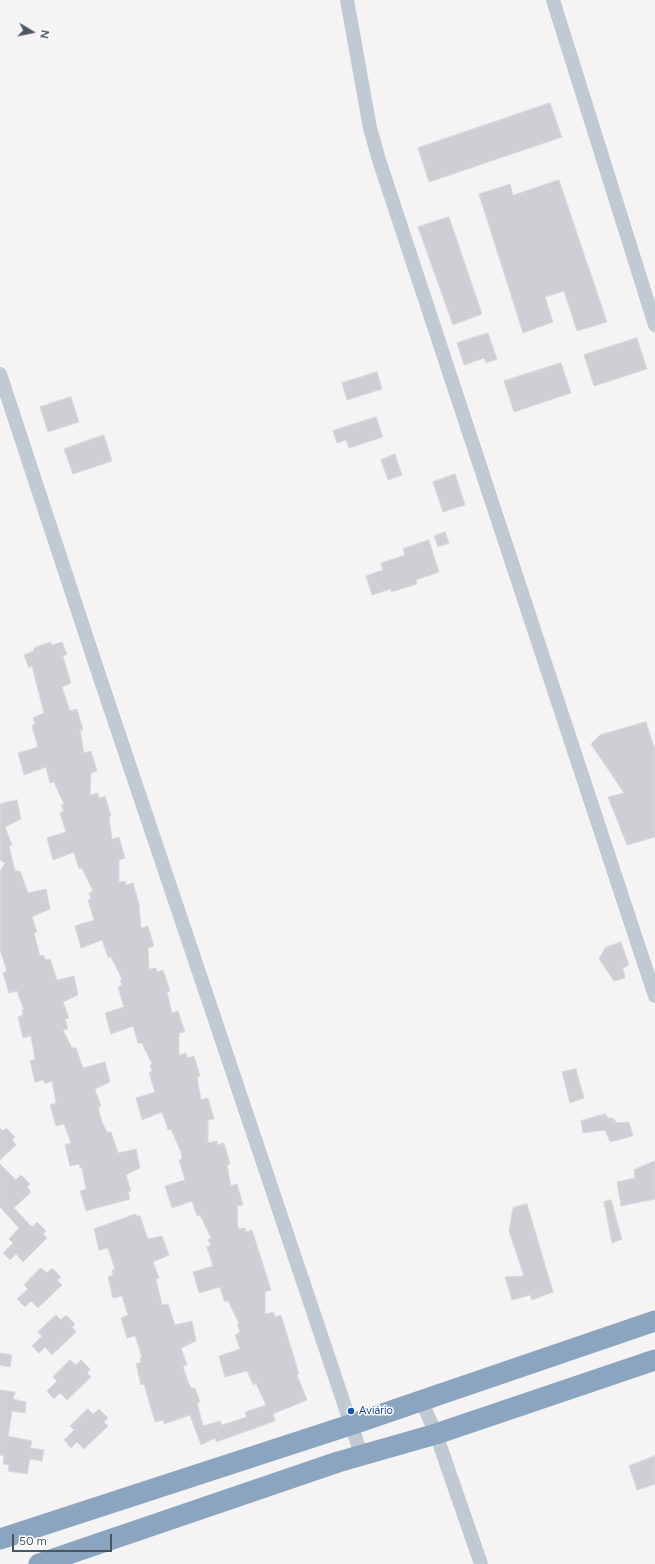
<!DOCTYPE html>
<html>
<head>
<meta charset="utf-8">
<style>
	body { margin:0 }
	#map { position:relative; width:655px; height:1564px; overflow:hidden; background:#f5f3f3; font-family:Figtree,sans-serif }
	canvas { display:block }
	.north { position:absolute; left:12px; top:12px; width:40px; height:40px; -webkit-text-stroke:3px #fff; paint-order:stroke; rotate:100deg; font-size:11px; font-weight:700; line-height:16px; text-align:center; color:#4a5661 }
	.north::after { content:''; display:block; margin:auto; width:14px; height:18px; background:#4a5661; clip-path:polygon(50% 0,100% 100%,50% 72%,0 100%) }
	.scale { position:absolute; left:12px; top:1534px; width:100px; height:18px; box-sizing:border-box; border:2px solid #4a5661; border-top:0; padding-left:5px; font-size:12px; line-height:14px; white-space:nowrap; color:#4a5661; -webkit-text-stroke:3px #fff; paint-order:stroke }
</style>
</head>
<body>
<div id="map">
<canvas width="655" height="1564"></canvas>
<div class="north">N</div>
<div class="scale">50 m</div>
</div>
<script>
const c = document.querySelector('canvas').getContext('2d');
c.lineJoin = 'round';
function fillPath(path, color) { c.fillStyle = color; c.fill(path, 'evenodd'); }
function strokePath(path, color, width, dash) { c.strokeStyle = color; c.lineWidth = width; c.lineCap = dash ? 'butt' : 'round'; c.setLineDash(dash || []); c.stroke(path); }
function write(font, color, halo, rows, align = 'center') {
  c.font = font + ' Figtree,sans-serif'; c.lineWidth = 3; c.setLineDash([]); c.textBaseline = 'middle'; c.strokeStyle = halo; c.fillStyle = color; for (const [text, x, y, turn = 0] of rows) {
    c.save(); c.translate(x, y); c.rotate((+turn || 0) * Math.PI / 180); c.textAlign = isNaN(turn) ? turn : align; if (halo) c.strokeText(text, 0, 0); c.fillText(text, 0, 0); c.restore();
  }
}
const building = new Path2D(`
	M550,103L562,137L429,182L418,148Z
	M559,180L607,322L577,331L564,291L545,297L553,322L523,333L479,194L510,184L513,195Z
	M449,217L482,314L453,325L418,227Z
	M488,333L497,359L486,363L484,358L464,365L457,343Z
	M637,338L647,369L594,386L584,355Z
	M561,363L571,393L514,412L504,381Z
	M377,372L382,389L347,400L342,383Z
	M71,397L79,422L48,432L40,407Z
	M376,417L383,437L349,448L346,440L337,443L333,431Z
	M104,435L112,461L73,474L64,449Z
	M395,454L402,475L388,480L381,460Z
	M455,474L465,505L443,512L433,482Z
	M445,532L449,543L438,547L434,536Z
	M429,540L439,572L416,580L417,584L391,592V589L372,595L366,576L383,570L381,563L405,555L403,549Z
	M51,642L52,645L62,642L67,654L63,656L71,683L62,687L70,711L77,709L83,730H80L84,753L91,751L97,771L91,773L90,795L98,793L99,798L105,796L111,816L109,817L112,839L119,837L125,858L119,860V882L125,881L126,885L133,883L139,904L141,928L148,926L154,946L148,948L149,969L156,968L157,972L163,970L170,991L167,992L172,1013L178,1011L185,1032L179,1033V1055L186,1053L187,1058L194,1056L200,1076L197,1077L201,1100L208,1098L214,1119L208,1120V1143L217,1141V1145L224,1143L230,1164L227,1165L231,1186L237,1184L243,1205L237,1206L238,1229L245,1228L246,1232L252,1230L271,1290L265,1292V1314L274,1312L275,1317L281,1315L299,1374L297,1375L307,1400L273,1414L275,1421L216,1442L215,1438L201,1445L190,1415L164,1424L163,1420L155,1422L144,1384L141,1385L136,1364L141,1362L140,1358L142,1357L135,1336L127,1338L121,1318L128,1315L122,1296L113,1298L108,1277L113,1275L112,1270H115L108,1248L99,1250L94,1229L135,1214L136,1216H140L148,1239L162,1236L169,1255L153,1262L159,1278L156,1279L162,1305L168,1304L175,1325L192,1321L196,1341L181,1348L187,1365L183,1366L187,1379L191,1388H195L200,1402L197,1403L203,1426L220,1421L222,1425L247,1417L245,1412L266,1405L256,1383L253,1385L247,1371L225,1377L219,1356L240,1349L235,1335L240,1332L237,1324L239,1323L228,1301H224L220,1287L199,1293L193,1272L213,1266L207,1247L211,1245L208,1240L211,1238L200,1215L197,1216L192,1201L172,1208L165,1186L185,1180L179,1160L182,1159L181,1152L171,1129L168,1130L162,1112L142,1120L136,1098L155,1092L149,1073L152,1071L150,1065L152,1064L142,1043H138L133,1026L111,1034L105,1013L124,1007L118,987L122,985L120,980L122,979L111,957H108L102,940L81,948L75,926L94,920L88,900L91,899L89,893L93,891L82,868L79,869L74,852L53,860L47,838L66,832L60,813L64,811L61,805L64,804L54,782L50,783L46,767L24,775L18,753L38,747L32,726L35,724L33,718L44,713L32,666L29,668L24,655L34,651V648Z
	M646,722L655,750V837L627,845L608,797L624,793L591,744L600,735Z
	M17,800L21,819L5,827L12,845L9,846L15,871H20L28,893L46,889L50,909L32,917L37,932L34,933L40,956L43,955L46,960L50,959L57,980L74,976L78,995L63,1002L69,1018L65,1019L68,1029L63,1030L72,1048H76L83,1068L105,1062L110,1082L95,1089L101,1106L98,1107L102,1122L107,1132H111L118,1153L136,1149L140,1168L126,1175L131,1191L128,1192L130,1199L86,1211L80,1191L86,1189L82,1168H80L79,1164L70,1166L65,1145L71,1143L64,1124L56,1126L50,1105L56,1103L52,1081L45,1084L44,1080L35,1082L30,1061L35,1059L31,1036L23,1038L18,1017L23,1015L22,1010H24L17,991L9,993L3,973L7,971L0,950V871L5,863L0,860V804Z
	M621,942L629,965L623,968L625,978L614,981L599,959L605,948Z
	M576,1069L584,1098L570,1103L562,1072Z
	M605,1114L608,1118H613L617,1123L629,1122L633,1136L610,1142L605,1130L583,1133L581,1121Z
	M0,1128L3,1131L6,1128L15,1137L12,1140L16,1145L0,1160Z
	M655,1161V1199L621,1206L617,1182L635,1178L634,1170Z
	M0,1164L16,1180L21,1175L30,1184L27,1187L31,1192L14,1208L32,1227L37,1222L46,1231L43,1234L47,1238L23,1262L16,1254L10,1260L3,1253L13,1243L9,1239L19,1228L0,1207Z
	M611,1200L622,1239L612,1243L604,1202Z
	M527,1204L553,1292L532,1300L530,1295L512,1300L505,1277L524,1276L509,1231L513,1208Z
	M41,1268L47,1273L52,1268L61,1277L57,1280L62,1285L38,1308L31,1301L25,1307L17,1299L28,1289L24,1285Z
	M56,1315L61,1320L66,1315L75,1324L72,1327L76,1332L52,1355L45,1347L39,1353L32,1346L42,1336L38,1332Z
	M0,1353L12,1355L10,1367L0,1365Z
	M70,1360L76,1365L81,1360L90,1369L87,1373L91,1377L67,1400L60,1393L54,1399L47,1391L57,1381L53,1377Z
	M0,1390L15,1392L13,1399L26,1402L25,1413L12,1411L8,1436L32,1441L30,1448L44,1450L42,1461L30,1459L27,1474L8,1471L9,1465L3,1464L4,1456L0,1455Z
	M88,1409L93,1414L99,1409L108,1418L104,1422L108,1426L84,1449L77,1442L71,1448L64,1440L74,1430L70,1426Z
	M655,1456V1484L637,1490L629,1466Z`);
const minor = new Path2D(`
	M347,0L370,128L379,160L655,996
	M553,0L655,325
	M0,374L98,672L361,1454
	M421,1400L436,1434L481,1564`);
const highway = new Path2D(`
	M0,1539L356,1423L655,1321
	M39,1564L338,1462L436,1434L655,1360`);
const markers = [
	[351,1411,4,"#1a4fb4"]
];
const transitNames = [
	["Aviário",359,1411]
];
fillPath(building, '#cdcfd5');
strokePath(building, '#d7d9de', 1);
strokePath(minor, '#c1cad2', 14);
strokePath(highway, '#8ba5c1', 21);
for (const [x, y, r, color] of markers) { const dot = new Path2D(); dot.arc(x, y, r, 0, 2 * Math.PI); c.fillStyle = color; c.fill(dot); strokePath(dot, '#fff', 1.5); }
write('11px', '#164399', '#fff', transitNames, 'left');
</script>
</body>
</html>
